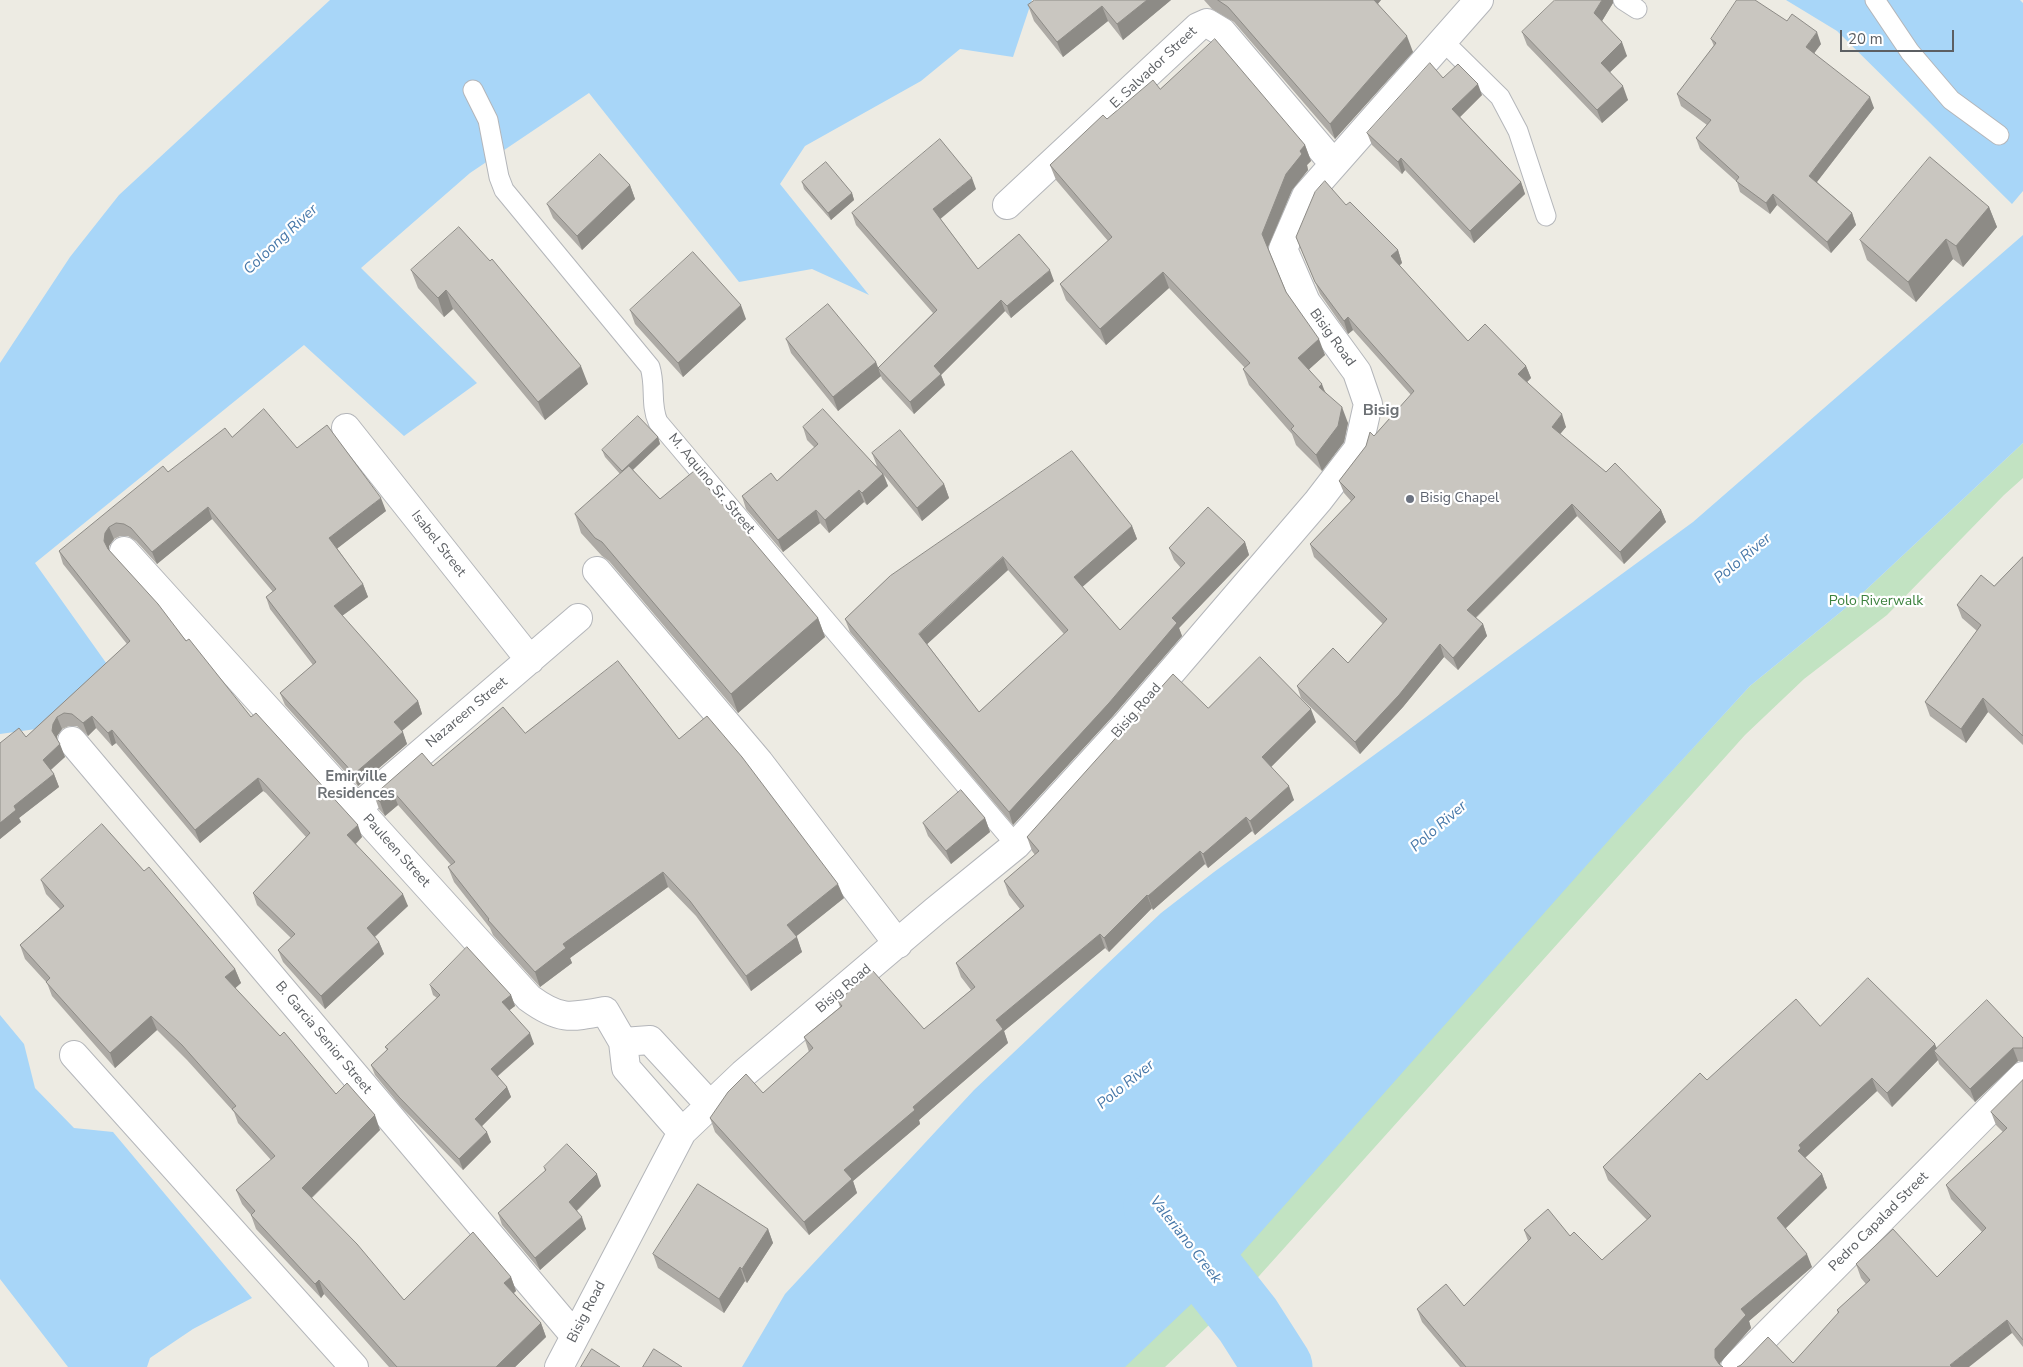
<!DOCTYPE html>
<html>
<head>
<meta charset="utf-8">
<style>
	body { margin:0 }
	#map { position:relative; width:2023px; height:1367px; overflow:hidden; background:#edebe3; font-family:"Nunito Sans",sans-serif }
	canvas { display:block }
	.scale { position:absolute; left:1840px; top:30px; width:114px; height:22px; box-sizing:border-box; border:2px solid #5c5f63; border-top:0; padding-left:6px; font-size:15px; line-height:18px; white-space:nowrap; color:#5c5f63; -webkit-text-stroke:4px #fff; paint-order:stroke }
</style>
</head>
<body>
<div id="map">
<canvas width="2023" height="1367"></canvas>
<div class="scale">20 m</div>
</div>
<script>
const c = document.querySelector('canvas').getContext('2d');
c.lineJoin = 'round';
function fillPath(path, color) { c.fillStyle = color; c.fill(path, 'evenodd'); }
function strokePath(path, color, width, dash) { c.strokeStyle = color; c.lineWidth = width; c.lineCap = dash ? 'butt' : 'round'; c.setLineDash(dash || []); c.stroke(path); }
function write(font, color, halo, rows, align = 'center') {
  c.font = font + ' "Nunito Sans",sans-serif'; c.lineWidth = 4.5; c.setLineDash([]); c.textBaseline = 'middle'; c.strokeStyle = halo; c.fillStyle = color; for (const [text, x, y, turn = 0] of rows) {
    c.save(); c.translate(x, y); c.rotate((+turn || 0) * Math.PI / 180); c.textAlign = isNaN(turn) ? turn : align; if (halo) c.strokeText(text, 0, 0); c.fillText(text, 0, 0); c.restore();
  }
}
const green = new Path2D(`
	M2023,443V478L2004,495L1887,615L1804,679L1745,735L1251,1285L1165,1367H1122L1750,686L1853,602Z`);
const water = new Path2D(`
	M330,0H1032L1013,57L960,49L921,81L805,146L780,184L869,295L812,269L739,282L589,93L470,173L361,268L477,383L404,436L304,345L35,563L109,667L36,729L0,734V363L70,257L119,195Z
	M1786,0H2020L2023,3V191L2012,204L1837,31Z
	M2023,235V443L1853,602L1750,686L1617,831L1227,1270L1125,1367H742L785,1294L974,1090L1161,913L1214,872L1693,522Z
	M0,1015L24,1044L35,1088L74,1128L113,1132L252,1298L193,1329L150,1358L147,1367H68L0,1279Z`);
const river = new Path2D(`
	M1158,1206L1248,1320L1278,1367`);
const service = new Path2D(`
	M1623,0L1637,9
	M1875,0L1910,52L1951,100L1999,135
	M1443,41L1500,97L1518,131L1546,216
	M473,90L488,120L499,177L504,190L650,367C656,386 650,404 658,422L1016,845`);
const minor = new Path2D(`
	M1007,205L1198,27L1207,23L1222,32L1334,164
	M346,428L530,660
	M124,551L529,998C559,1020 569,1018 605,1011L623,1042L626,1068L682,1132
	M597,571L759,762L898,944
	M72,741L575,1336
	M357,808L578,618
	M623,1042L650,1040L709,1104
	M74,1055L354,1367
	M559,1367L682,1132L743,1074L935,911L1016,845L1125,726L1318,501L1358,449L1368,404L1357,372L1306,302L1283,249L1306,196L1479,0
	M1735,1367L2023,1076`);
const wall = new Path2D(`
	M1171,0L1123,40L1108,21L1063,57L1034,21L1028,5Z
	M1204,0H1381L1378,4L1413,52L1335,139L1234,22L1212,9Z
	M1613,3L1602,21L1627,56L1610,72L1628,100L1602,123L1527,45L1522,32Z
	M1711,39L1821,44L1814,53L1874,108L1817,182L1852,213L1856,225L1831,253L1777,205L1770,214L1740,192L1737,182L1700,149L1696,138L1707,125L1681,106L1677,94L1714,46Z
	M1443,78L1482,95L1460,117L1521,182L1525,194L1474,243L1405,170L1402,174L1372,145L1367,133Z
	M1160,89L1305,145L1311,161L1307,165L1308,170L1292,190L1268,248L1286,292L1325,355L1309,369L1348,423L1344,442L1322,471L1296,445L1292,434L1249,385L1243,369L1245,368L1169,288L1106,345L1066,300L1060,284L1108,241L1056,180L1050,165L1107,119Z
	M802,182L852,193L854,200L831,220L804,189Z
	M630,185L635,199L582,250L553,218L547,204Z
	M976,189L940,218L978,269L1054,281L1011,318L1005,311L941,375L945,385L914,414L882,379L878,368L933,313L856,225L852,213Z
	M1346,205L1398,250L1402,263L1399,265L1468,341L1526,366L1531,378L1527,382L1566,427L1560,434L1606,472L1661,510L1666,522L1624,564L1577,516L1476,618L1483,624L1487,636L1458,670L1444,657L1403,707L1360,754L1301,698L1297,686L1348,663L1383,624L1314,557L1310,544L1351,501L1344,493L1339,481L1374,436L1411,395L1353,330L1348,334L1320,294L1296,237Z
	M1989,207L1997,227L1963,267L1953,259L1916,302L1867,260L1860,240Z
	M490,261L588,384L545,420L453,309L444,317L418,288L411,270Z
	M630,310L746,319L683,377L635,324Z
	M786,339L876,362L881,376L838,411L791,353Z
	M803,427L877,466L872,453L944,484L949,498L922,521L884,475L888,486L867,505L864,502L829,533L820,523L783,552L746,509L742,496L777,481L815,448L807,440Z
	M232,437L297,448L386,511L337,548L363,584L368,597L342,616L418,701L422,714L402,731L407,744L358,786L285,705L280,693L313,665L270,609L266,597L273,592L212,519L157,564L136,541L128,536H120L114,539L109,546V550L251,717L362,837L356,844L408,906L375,937L379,942L384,954L325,1009L283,962L278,950L291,938L257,905L253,893L306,837L266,793L263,791L200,843L116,743L112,746L96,728L88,736L77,726H69L62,729L57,736V739L65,757L51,770L54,774L59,787L19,818L21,822L0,839V743L26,737L127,644L63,564L59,551L168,472Z
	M658,437L660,444L633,470L660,499L818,618L825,637L738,713L609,561L602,556L581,533L575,514L620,474L605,457L602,450Z
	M1132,526L1137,539L1082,586L1120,630L1181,568L1174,560L1169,548L1245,542L1249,555L1179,628L1182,636L1113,716L1013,825L850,632L845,619L890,576ZM1008,570L1064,634L979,712L927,644Z
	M2023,557V745L1988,712L1966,743L1930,716L1925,702L1977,631L1962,618L1957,605L1994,586Z
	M1208,708L1316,722L1271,767L1294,800L1255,835L1252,831L1208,868L1205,864L1153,910L1152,908L1109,952L1105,948L1004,1031L1008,1043L919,1120L920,1124L853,1181L857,1193L809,1235L715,1132L710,1118L763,1093L809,1052L804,1037L840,1007L838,1001L924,1029L971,990L961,977L956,963L1020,909L1009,895L1004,881L1035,855L1032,851L1027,837Z
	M525,733L679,739L844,898L796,936L802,952L751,991L696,916L668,887L570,958L572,963L540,987L493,935L490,928L454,882L448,867L451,865L398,805L385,816L379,809L374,795L433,766Z
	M985,818L990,832L951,864L928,836L923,823Z
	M144,871L235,969L241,983L235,988L280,1036L336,1094L380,1130L312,1198L404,1300L511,1277L516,1291L514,1293L541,1323L546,1337L515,1367H389L324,1294L321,1298L256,1229L251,1215L242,1204L236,1190L271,1160L238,1123L234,1112L187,1060L157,1030L115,1068L52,996L47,983L25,959L20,945L60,909L46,894L41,880Z
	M430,985L511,995L515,1006L509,1010L534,1044L497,1077L507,1087L511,1097L482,1126L491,1142L463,1170L402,1108L375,1075L371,1065L387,1050L385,1047L437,998L433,995Z
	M1820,1026L1937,1048L2023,1038V1061H2018L1975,1102L1939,1064L1938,1060L1892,1107L1877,1091L1805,1157L1822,1174L1827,1188L1785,1228L1812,1267L1749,1321L1751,1328L1720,1363V1365L1723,1367H1460L1422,1322L1417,1309L1464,1306L1528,1241L1524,1230L1570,1236L1602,1260L1647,1220L1608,1180L1603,1167L1707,1080Z
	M2023,1080V1347L2012,1333L1793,1363L1838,1314L1837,1310L1866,1284L1861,1278L1856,1264L1937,1277L1982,1232L1951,1199L1946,1185L2003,1132L1996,1125L1991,1112Z
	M544,1167L601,1186L577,1211L586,1229L540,1270L502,1225L498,1213L545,1171Z
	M768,1229L773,1243L747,1283L745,1281L724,1313L658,1268L653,1254Z`);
const shadedWall = new Path2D(`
	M1147,0H1171L1123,40L1117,24Z
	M1370,0H1381L1373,9Z
	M1602,0H1613V3L1599,26L1594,13Z
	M1102,6L1108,21L1063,57L1057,42Z
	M1817,32L1821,44L1810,59L1806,47Z
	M1407,36L1413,52L1335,139L1330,124Z
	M1622,42L1627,56L1606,76L1601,63Z
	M1478,84L1482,95L1456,121L1452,109Z
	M1623,86L1628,100L1602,123L1597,110Z
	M1870,97L1874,108L1813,187L1809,176Z
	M1305,145L1311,161L1307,165L1308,170L1292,190L1267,249L1262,234L1286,174L1300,151Z
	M1401,158L1405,170L1402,174L1398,162Z
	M972,178L976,189L938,221L933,209Z
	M1521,182L1525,194L1474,243L1470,231Z
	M630,185L635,199L582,250L577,236Z
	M852,193L854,200L831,220L828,213Z
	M1773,194L1777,205L1770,214L1766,203Z
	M1989,207L1997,227L1963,267L1956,246Z
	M1852,213L1856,225L1831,253L1827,242Z
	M1946,239L1953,259L1916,302L1908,282Z
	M1398,250L1402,263L1396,269L1391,256Z
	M1050,270L1054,281L1011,318L1007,306Z
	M1163,272L1169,288L1106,345L1100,329Z
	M446,290L453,309L444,317L438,298Z
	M1001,300L1005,311L941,375L945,385L914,414L910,402L934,366Z
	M741,305L746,319L683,377L678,363Z
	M1348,317L1353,330L1348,334L1344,321Z
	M1319,339L1325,355L1304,374L1298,358Z
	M876,362L881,376L838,411L833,397Z
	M581,366L588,384L545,420L538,402Z
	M1526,366L1531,378L1523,386L1518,374Z
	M1322,384L1328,400L1319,387Z
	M1342,407L1348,423L1344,442L1322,471L1316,455Z
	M1562,414L1566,427L1556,439L1552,427Z
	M658,437L660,444L624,478L622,471Z
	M883,474L888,486L867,505L862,493Z
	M944,484L949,498L922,521L917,508Z
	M859,490L864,502L829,533L825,520Z
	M381,498L386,511L334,551L329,538Z
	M1572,504L1577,516L1471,622L1467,610Z
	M208,507L212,519L157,564L152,552Z
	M816,510L820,523L783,552L778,540Z
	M1661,510L1666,522L1624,564L1620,552Z
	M1132,526L1137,539L1079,590L1074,577Z
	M109,527L114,539L109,546V554L104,541L105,533Z
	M1245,542L1249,555L1179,628L1182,636L1113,716L1013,825L1009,812L1172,618Z
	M1003,557L1008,570L924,647L919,634Z
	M363,584L368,597L339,618L334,606Z
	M818,618L825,637L738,713L731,694Z
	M1483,624L1487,636L1458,670L1453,658Z
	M1440,644L1444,657L1403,707L1360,754L1355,742Z
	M1983,698L1988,712L1966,743L1961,729Z
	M418,701L422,714L398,734L394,722Z
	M1311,709L1316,722L1267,771L1262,757Z
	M92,716L96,728L88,736L83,723Z
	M57,717L62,729L57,736V743L52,731L53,724Z
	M112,730L116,743L112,746L108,733Z
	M403,732L407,744L358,786L354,774Z
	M60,744L65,757L48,772L43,760Z
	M54,774L59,787L19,818L21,822L0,839V823L14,806Z
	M258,778L263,791L200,843L195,830Z
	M1289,786L1294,800L1255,835L1250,821Z
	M392,790L398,805L385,816L380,802Z
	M1246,817L1252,831L1208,868L1203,854Z
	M985,818L990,832L951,864L946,851Z
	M358,825L362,837L352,847L347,835Z
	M1200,851L1205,864L1153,910L1148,896Z
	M663,872L668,887L570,958L572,963L540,987L535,972L563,944Z
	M838,884L844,898L793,939L787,925Z
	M403,894L408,906L371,940L367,928Z
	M1147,895L1152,908L1109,952L1104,938Z
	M1100,934L1105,948L1004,1031L1008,1043L919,1120L920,1124L853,1181L857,1193L809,1235L804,1222L844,1170L913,1107L996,1020Z
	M797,937L802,952L751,991L746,976Z
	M379,942L384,954L325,1009L321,996Z
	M235,969L241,983L231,992L225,977Z
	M511,995L515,1006L506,1013L502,1002Z
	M151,1016L157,1030L115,1068L110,1053Z
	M530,1033L534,1044L494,1079L491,1069Z
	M1935,1044L1940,1056L1934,1051L1938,1060L1892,1107L1887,1093Z
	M2013,1048L2018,1061L1975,1102L1970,1089Z
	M1872,1078L1877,1091L1805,1158L1798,1151L1799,1145Z
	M507,1087L511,1097L479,1129L475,1119Z
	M375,1115L380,1130L307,1202L302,1188Z
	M487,1132L491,1142L463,1170L459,1159Z
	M597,1174L601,1186L573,1214L569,1202Z
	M1822,1174L1827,1188L1782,1232L1777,1218Z
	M582,1217L586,1229L540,1270L535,1258Z
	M768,1229L773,1243L747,1283L742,1269Z
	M1807,1254L1812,1267L1749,1321L1751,1328L1720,1363V1367L1715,1358V1349L1741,1309Z
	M740,1267L745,1281L724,1313L719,1299Z
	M511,1277L516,1291L509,1297L504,1283Z
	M319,1280L324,1294L321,1298L315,1284Z
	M2007,1320L2012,1333L1969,1367H1951L1950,1365Z
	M541,1323L546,1337L515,1367H496Z`);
const building = new Path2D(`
	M1035,0H1147L1117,24L1102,6L1057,42L1028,5Z
	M1218,0H1374L1407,36L1330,124L1228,7Z
	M1555,0H1602L1594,13L1622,42L1601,63L1623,86L1597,110L1522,32Z
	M1737,0H1755L1787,21L1792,14L1817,32L1806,47L1870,97L1809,176L1852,213L1827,242L1773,194L1766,203L1736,181L1739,177L1696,138L1711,120L1677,94L1716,43L1711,39Z
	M1215,39L1305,145L1300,151L1302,154L1286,174L1262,234L1286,292L1319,339L1298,358L1322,384L1319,387L1342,407L1338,426L1316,455L1291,429L1294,426L1243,369L1250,363L1163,272L1100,329L1060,284L1112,237L1050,165L1103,115L1107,119L1153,80L1160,89Z
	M1430,63L1443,78L1458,64L1478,84L1452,109L1521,182L1470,231L1401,158L1398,162L1367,133Z
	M940,139L972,178L933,209L978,269L1019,234L1050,270L1007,306L1001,300L934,366L941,374L910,402L878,368L937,310L852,213Z
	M600,154L630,185L577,236L547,204Z
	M1930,157L1989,207L1956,246L1946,239L1908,282L1860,240Z
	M826,162L852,193L828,213L802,182Z
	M1325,181L1346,205L1350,202L1398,250L1391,256L1468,341L1485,324L1526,366L1518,374L1562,414L1552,427L1606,472L1615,463L1661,510L1620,552L1572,504L1467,610L1483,624L1453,658L1440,644L1399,695L1355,742L1297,686L1333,648L1348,663L1387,619L1310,544L1355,497L1339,481L1366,446L1370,432L1374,436L1414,391L1348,317L1344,321L1315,282L1296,237L1315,192Z
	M459,227L490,261L492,259L581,366L538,402L446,290L438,298L411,270Z
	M693,252L741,305L678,363L630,310Z
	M828,304L876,362L833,397L786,339Z
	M264,409L297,448L327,425L381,498L329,538L363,584L334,606L418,701L394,722L403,732L354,774L280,693L316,662L266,597L276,589L208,507L152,552L131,528L124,524L116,523L109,527L105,533L104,541L108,549L158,604L186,641L189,639L251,717L256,713L358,825L347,835L403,894L367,928L379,942L321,996L278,950L295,934L253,893L310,833L261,780L258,778L195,830L112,730L108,733L92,716L83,723L72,714L64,713L57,717L53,724L52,731L60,744L43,760L54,774L14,806L16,810L0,823V743L19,728L26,737L130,641L59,551L163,466L168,472L225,428L232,437Z
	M823,409L883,474L862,493L859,490L825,520L816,510L778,540L742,496L771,473L777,481L818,444L803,427Z
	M638,416L658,437L622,471L602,450Z
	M900,430L944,484L917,508L872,453Z
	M1072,451L1132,526L1074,577L1120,630L1185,563L1169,548L1208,507L1245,542L1172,618L1177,623L1109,703L1009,812L845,619L890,576ZM1003,557L1068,630L979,712L919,634Z
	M629,466L660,499L694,471L818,618L731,694L602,542L595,538L575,514Z
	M2023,557V736L1983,698L1961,729L1925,702L1981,625L1957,605L1981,575L1994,586Z
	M1260,657L1311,709L1262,757L1289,786L1250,821L1246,817L1203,854L1200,851L1148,896L1147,895L1104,938L1100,934L996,1020L1003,1029L913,1107L915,1110L844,1170L852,1179L804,1222L710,1118L728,1092L746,1074L763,1093L813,1048L804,1037L842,1006L838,1001L873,971L924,1029L975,987L956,963L1024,906L1004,881L1039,851L1027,837L1173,674L1208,708Z
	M618,661L679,739L707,716L742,757L838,884L787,925L797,937L746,976L690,901L663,872L563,944L566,948L535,972L488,920L489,919L448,867L455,862L392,790L380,802L374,795L422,753L433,766L503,707L525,733Z
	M961,790L985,818L946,851L923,823Z
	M102,824L144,871L149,867L235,969L225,977L280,1036L284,1032L336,1094L347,1083L375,1115L302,1188L357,1244L404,1300L473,1232L511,1277L504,1283L541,1323L496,1367H397L319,1280L315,1284L251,1215L255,1211L236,1190L275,1156L232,1109L236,1106L182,1045L151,1016L110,1053L46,982L50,978L20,945L64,906L41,880Z
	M467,947L511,995L502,1002L530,1033L491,1069L507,1087L475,1119L487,1132L459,1159L399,1097L371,1065L388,1049L385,1047L440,995L430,985Z
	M1868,978L1935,1044L1887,1093L1872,1078L1799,1145L1801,1148L1798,1151L1822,1174L1777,1218L1807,1254L1741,1309L1746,1315L1715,1349V1358L1719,1364L1723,1367H1466L1417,1309L1446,1284L1464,1306L1531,1238L1524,1230L1548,1209L1570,1236L1574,1232L1602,1260L1651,1216L1603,1167L1700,1073L1707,1080L1796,999L1820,1026Z
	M1987,1000L2023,1038V1048H2013L1970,1089L1934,1051Z
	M2023,1080V1340L2007,1320L1950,1365L1952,1367H1737L1741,1365L1768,1337L1793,1363L1839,1312L1837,1310L1870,1280L1856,1264L1893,1229L1937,1277L1986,1228L1946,1185L2007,1128L1991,1112Z
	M567,1144L597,1174L569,1202L582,1217L535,1258L498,1213L546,1170L544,1167Z
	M698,1184L768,1229L742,1269L740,1267L719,1299L653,1254Z
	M592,1349L620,1367H581Z
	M654,1349L682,1367H643Z`);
const markers = [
	[1410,499,5,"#6b7280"]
];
const streetNames = [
	["E. Salvador Street",1154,68,-43],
	["Bisig Road",1332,338,54],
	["M. Aquino Sr. Street",711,484,50],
	["Isabel Street",438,544,52],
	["Bisig Road",1137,711,-49],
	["Nazareen Street",467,713,-40],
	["Pauleen Street",396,851,48],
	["Bisig Road",844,989,-40],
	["B. Garcia Senior Street",323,1038,50],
	["Pedro Capalad Street",1879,1222,-45],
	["Bisig Road",587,1312,-63]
];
const worshipNames = [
	["Bisig Chapel",1420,499]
];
const parkNames = [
	["Polo Riverwalk",1876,602]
];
const waterNames = [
	["Coloong River",281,240,-43],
	["Polo River",1743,559,-40],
	["Polo River",1439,827,-41],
	["Polo River",1126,1085,-39],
	["Valeriano Creek",1185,1240,52]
];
const neighbourhoodNames = [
	["Emirville",356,777],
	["Residences",356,794]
];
const quarterNames = [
	["Bisig",1381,411]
];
fillPath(green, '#c2e3c2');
fillPath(water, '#a8d6f8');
strokePath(river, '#a8d6f8', 69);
strokePath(service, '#b4b6ba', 21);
strokePath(minor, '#b4b6ba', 30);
strokePath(service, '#fff', 19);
strokePath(minor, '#fff', 28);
fillPath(wall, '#adaaa5');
fillPath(shadedWall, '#8d8b86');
fillPath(building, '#c9c6c0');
strokePath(building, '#8d8b86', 1);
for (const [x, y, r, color] of markers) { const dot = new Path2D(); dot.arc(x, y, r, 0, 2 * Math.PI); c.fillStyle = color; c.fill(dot); strokePath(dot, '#fff', 2); }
write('14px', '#5c5f63', '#fff', streetNames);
write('14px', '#5b616d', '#fff', worshipNames, 'left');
write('14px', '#3c823e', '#fff', parkNames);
write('italic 15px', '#4778a9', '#fff', waterNames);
write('bold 15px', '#6d7175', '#fff', neighbourhoodNames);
write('bold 16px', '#6d7175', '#fff', quarterNames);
</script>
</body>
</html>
